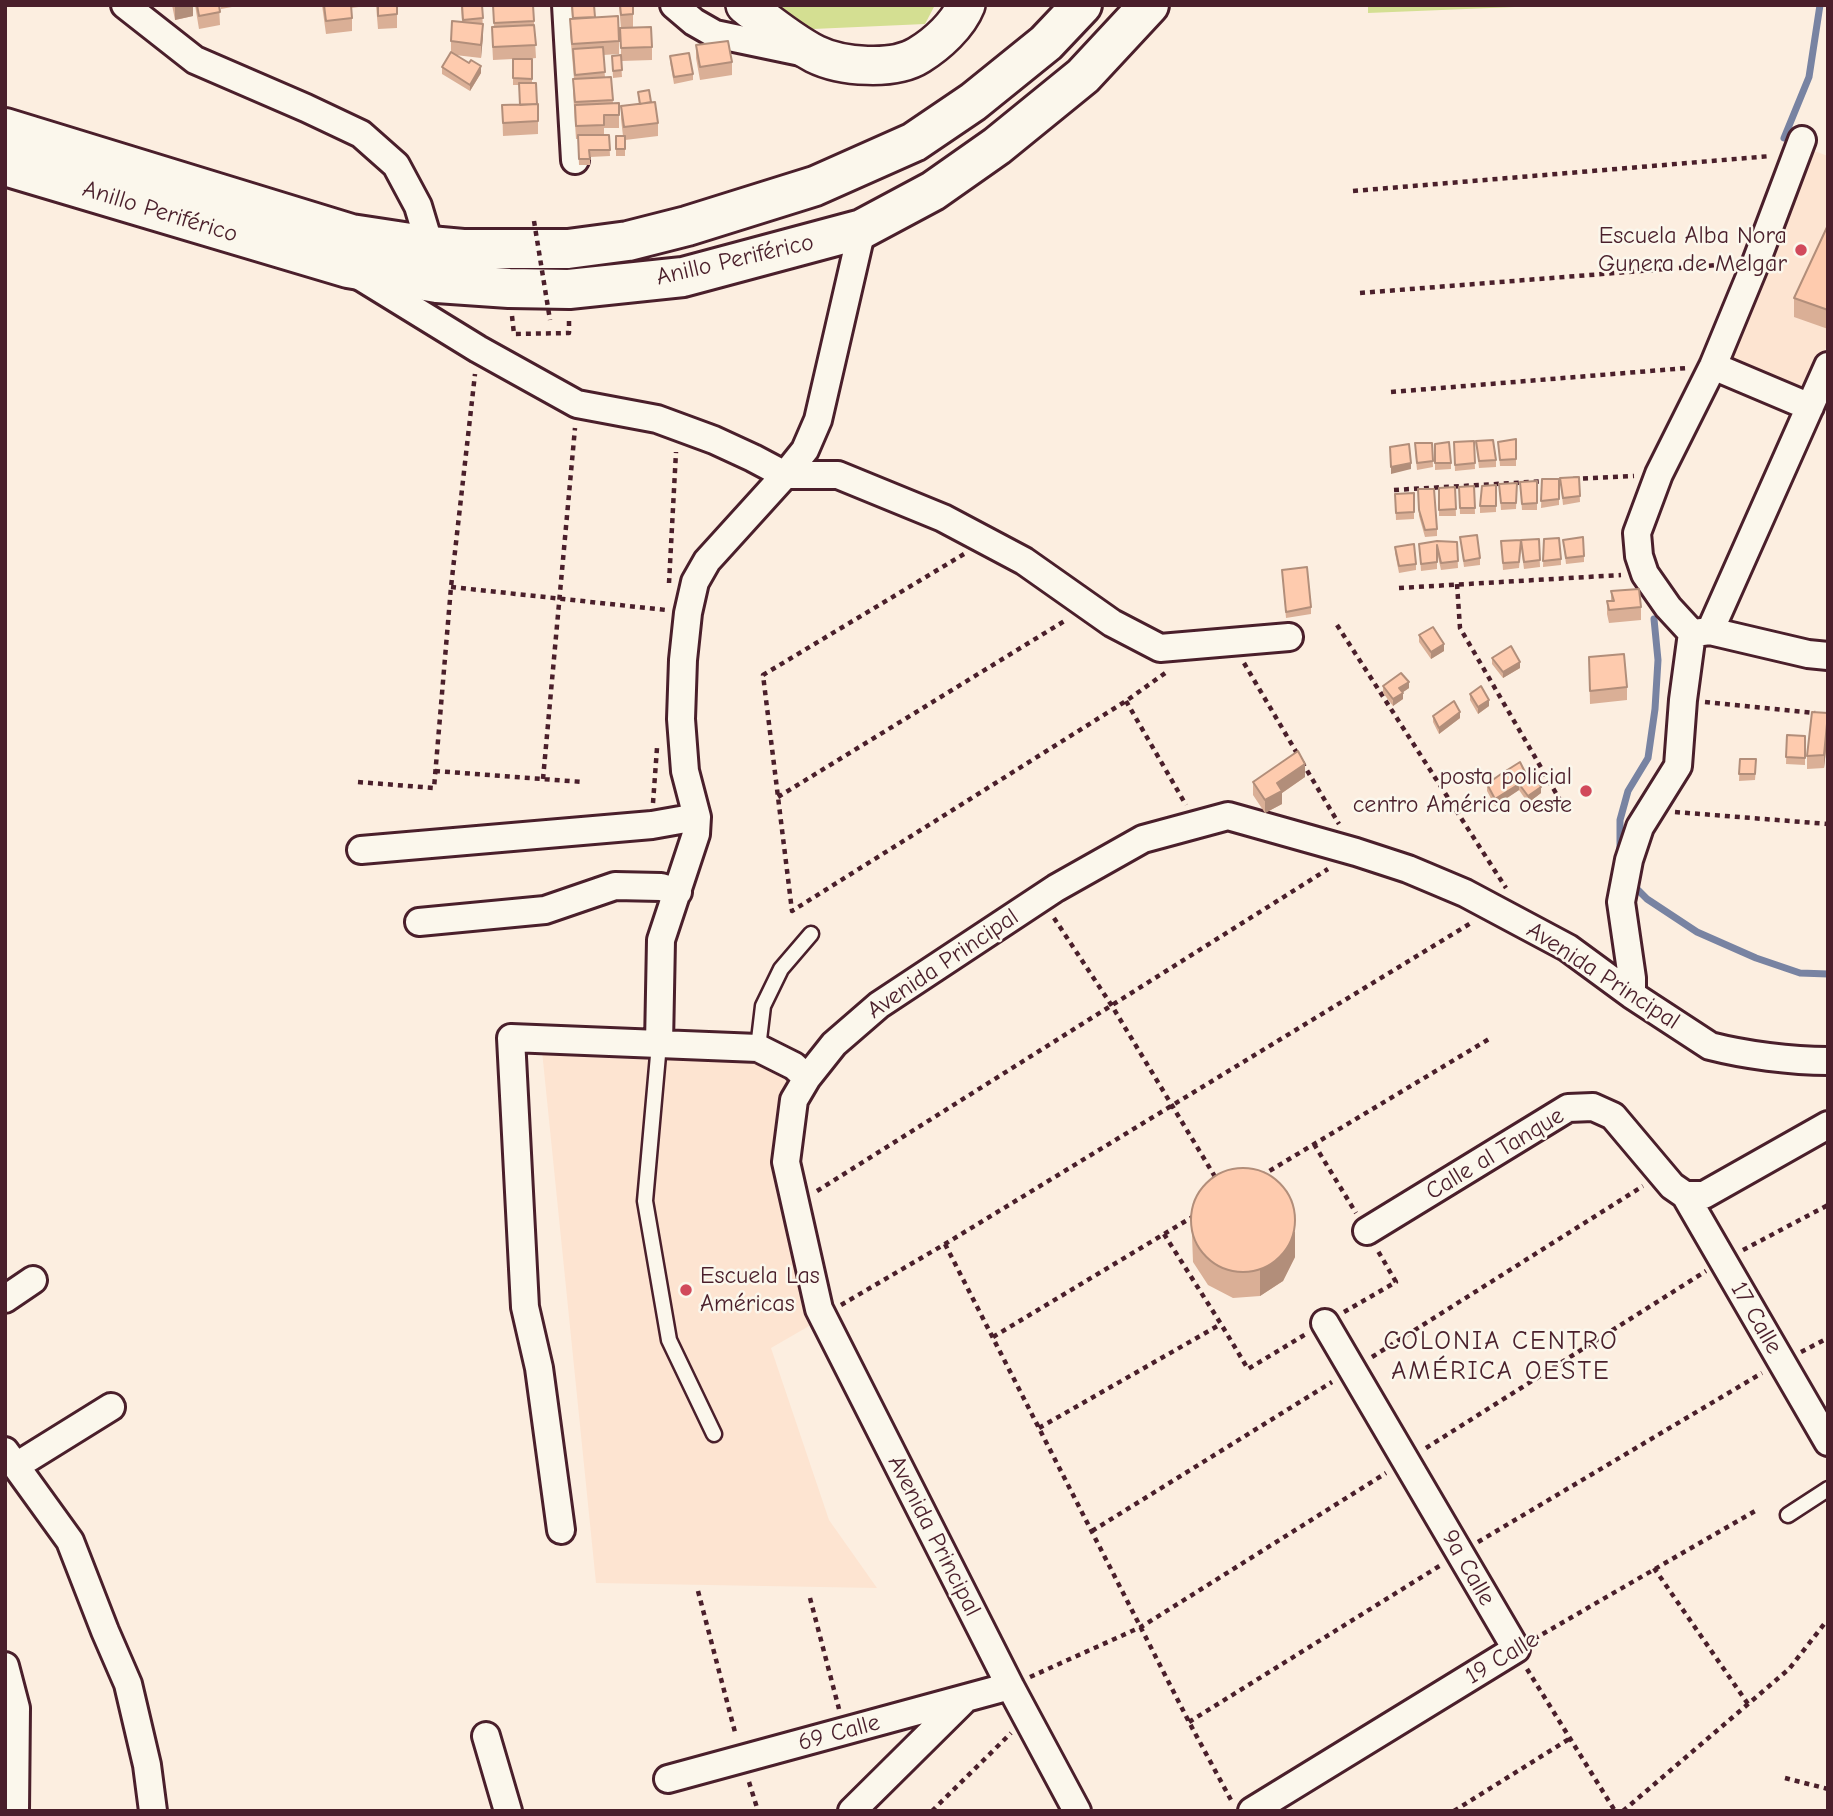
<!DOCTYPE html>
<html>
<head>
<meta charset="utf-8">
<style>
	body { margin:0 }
	#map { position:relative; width:1833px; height:1816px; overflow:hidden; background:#fceee0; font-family:"Comic Neue",sans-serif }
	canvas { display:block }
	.frame { position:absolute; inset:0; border:7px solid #4a1f2b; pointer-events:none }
</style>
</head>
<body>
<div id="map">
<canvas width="1833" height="1816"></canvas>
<div class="frame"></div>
</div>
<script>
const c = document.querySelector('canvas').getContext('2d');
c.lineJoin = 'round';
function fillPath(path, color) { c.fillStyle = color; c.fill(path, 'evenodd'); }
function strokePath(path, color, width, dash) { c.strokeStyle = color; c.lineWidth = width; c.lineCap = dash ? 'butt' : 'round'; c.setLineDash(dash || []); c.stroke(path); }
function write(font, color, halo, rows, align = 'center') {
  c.font = font + ' "Comic Neue",sans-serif'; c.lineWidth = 5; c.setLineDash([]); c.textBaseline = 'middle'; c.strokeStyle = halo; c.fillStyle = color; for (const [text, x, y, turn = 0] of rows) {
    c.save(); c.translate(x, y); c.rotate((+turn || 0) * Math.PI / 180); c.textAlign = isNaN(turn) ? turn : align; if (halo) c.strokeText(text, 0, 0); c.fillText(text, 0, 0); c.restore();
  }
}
const built = new Path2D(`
	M1814,151L1828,156V343L1807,390L1730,356Z
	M542,1051L754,1053L795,1077L782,1098L816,1322L771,1348L829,1520L877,1588L596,1583Z`);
const green = new Path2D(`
	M761,5H935L925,24L813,29Z
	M1368,5H1564L1368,13Z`);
const stream = new Path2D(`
	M1784,138L1809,77L1820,5
	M1620,856V820L1628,791L1648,758L1655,709L1658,660L1654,619
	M1632,884L1647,899L1697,932L1756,958L1800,973L1828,974`);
const path = new Path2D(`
	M1353,191L1771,156
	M1360,293L1730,264
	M512,316L514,334L569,333V321H565
	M1391,392L1687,368
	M1573,479L1634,476
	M1394,490L1547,481
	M964,554L763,675L792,911L1126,701L1168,671
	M669,583L676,452
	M1457,584L1460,628L1564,807
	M451,587L666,610
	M1399,588L1621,575
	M1337,625L1506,888
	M1244,663L1298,755
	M1126,701L1186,805
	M1705,702L1815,713
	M1302,762L1339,824
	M435,771L583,782
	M543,779L575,428
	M358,782L434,788L451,587L475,374
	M778,797L1066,620
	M653,803L657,748
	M1675,812L1828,824
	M1054,918L1112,1006L1217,1180
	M1314,1144L1356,1213
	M1261,1176L1489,1039
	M817,1191L1328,869
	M1164,1234L1221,1324L1248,1369L1306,1334
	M945,1244L1189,1722L1231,1800
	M1743,1250L1828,1205
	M841,1305L945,1244L1471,923
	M1344,1312L1396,1282L1378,1251
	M993,1337L1194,1216
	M1801,1352L1828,1338
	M1372,1357L1643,1186
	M1039,1428L1221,1324
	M1426,1448L1706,1271
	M1092,1531L1332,1382
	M1478,1542L1762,1373
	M1654,1568L1748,1704
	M698,1591L736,1736
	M810,1598L839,1709
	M1534,1639L1755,1511
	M1527,1669L1615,1811
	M1030,1677L1141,1627L1386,1473
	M1189,1722L1441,1565
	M1785,1778L1828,1789
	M749,1782L758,1811
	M932,1811L1011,1733
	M1454,1811L1569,1739
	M1623,1811L1789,1669L1825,1623`);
const lane = new Path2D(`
	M659,1044L645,1201L669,1340L714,1434
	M758,1048L763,1006L781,969L811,934
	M1788,1515L1828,1489`);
const street = new Path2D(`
	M125,5L195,60L306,108L361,134L396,165L418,206L430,246
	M566,5L575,160
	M674,5L694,22L715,34L801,52
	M361,277L478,349L577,404L657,419L714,440L753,458L785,475H838L943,518L1024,561L1112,623L1160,648L1289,637
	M1713,366L1810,407
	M1710,631L1828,366
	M1694,633L1710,631L1808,654L1828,656
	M361,850L652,825L697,817
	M419,922L545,910L615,886L661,887L678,892
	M1632,995V978L1621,902L1629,860L1640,827L1678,766L1683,700L1692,633L1668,607L1645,574L1639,556L1637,533L1659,474L1713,366L1756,262L1802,140
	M807,1078L794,1066L758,1048L659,1044L661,940L696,834L697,817L685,771L681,719L683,660L688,613L695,582L707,561L785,475L805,450L818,420L862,229
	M1685,1195L1828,1442
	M1367,1231L1568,1108L1593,1107L1613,1116L1672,1186L1685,1195H1704L1828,1125
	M5,1299L33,1280
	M5,1451L70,1541L105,1631L128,1684L147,1765L153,1811
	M16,1466L111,1407
	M561,1530L539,1368L525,1307L511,1038L659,1044
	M5,1666L16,1708L15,1811
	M486,1736L508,1811
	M668,1779L1010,1686
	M852,1811L963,1701
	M1077,1811L1010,1686L819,1309L786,1162L794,1100L807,1078L834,1044L879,1005L1056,888L1143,839L1228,816L1356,852L1408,869L1465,893L1568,948L1632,995L1710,1046C1745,1055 1791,1061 1828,1061
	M1252,1811L1516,1649L1325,1323`);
const secondary = new Path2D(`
	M745,5C767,22 790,41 815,54C841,67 894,71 919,55C937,44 958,25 966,5`);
const highway = new Path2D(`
	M5,128L351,234L430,246L463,249H568L628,241L687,226L815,186L914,142L973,102L1046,43L1082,5
	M5,166L348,268L437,283L509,288L569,289L683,277L862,229L933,191L997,146L1083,76L1149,5`);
const pathBridge = new Path2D(`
	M534,221L550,320`);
const wall = new Path2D(`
	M172,5H193V16L175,20Z
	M195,5H219L220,25L199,29Z
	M221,5H243L221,9Z
	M322,5H374L351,8L352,18V31L326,34Z
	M376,5H397V28L378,29Z
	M461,5H482L483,31L481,58L455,55L481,73L470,91L442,74V67L451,53V41L462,22Z
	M493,5H533L536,58L527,59H532V83L538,121V134L503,136L502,105H520L519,85H513V59L493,60L492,40V27H494Z
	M571,5L595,17L619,41V54L603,55L605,77H611L613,103H619V128H604V135H609L610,156L590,157V165H579L578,139H576L573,92V79H574L570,32V19H572Z
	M619,5H633V27L652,47V60L621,61L622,77L613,78L612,56L621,55V28Z
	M696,45L732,62V75L700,80L696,58Z
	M670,56L693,74V80L674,84L670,62Z
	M638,92L651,102L658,123V136L625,140V156H616V136H623L621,119V106L639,104Z
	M1828,225V329L1794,317V298Z
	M1516,439V466H1500L1498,442Z
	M1474,441L1475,469L1455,471L1454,442Z
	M1476,441L1496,460V467L1479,468Z
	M1432,443L1433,467L1417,470L1415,450Z
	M1435,444L1451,463V469L1435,470Z
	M1579,477L1580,502L1563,505L1560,478Z
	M1542,479H1559V505L1541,508Z
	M1537,481V510H1522L1520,482Z
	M1517,483L1516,509L1501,510L1499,484Z
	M1496,485V512L1480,513V506Z
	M1474,486L1475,514H1460L1459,487Z
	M1455,487L1456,516H1439V488Z
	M1418,489L1437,529V536L1425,537L1419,516Z
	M1414,493V519L1396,520L1395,494Z
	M1460,537L1480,558V565L1464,567Z
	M1539,539L1540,567L1524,569L1521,547L1519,568L1503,570L1501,541Z
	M1544,539L1561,559V565L1543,567Z
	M1563,540L1584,556V562L1566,564Z
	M1457,542L1458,568L1441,570L1437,552V569L1421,571L1419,544Z
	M1395,547L1416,564V570L1399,573L1395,553Z
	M1282,570L1311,607V614L1286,618Z
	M1611,591L1641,607V620L1609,623L1607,614V601H1611Z
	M1419,635L1444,651L1431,659L1419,642Z
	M1589,657L1627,687V700L1590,704Z
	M1492,658L1520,668L1503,678L1492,664Z
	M1383,686L1409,688L1403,692V699L1393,706L1383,693Z
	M1470,694L1489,706L1478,714L1470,700Z
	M1828,713V732L1824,768L1807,769V756Z
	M1433,716L1460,718L1439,734L1433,722Z
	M1787,735L1805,736V765L1786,764Z
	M1740,759L1756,766L1755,780L1739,781Z
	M1305,777L1282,793V804L1265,813L1253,795V782Z
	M1528,778L1541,793L1528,803L1519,790L1495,806L1487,791V784Z
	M1191,1209L1295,1257L1283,1281L1260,1296L1233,1298L1208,1285L1193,1262Z`);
const shadedWall = new Path2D(`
	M181,5H193V16L175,20V7Z
	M483,24V37L481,58V45Z
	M481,66V73L470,91V85Z
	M1411,463V469L1391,474V467Z
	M1444,644V651L1431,659V652Z
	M1520,662V668L1503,678V672Z
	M1409,682V688L1399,695V688Z
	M1403,693V699L1393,706V699Z
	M1489,700V706L1478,714V707Z
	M1460,712V718L1439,734V728Z
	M1828,719V732L1824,768V755Z
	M1305,764V777L1282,793V804L1265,813V800L1277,783Z
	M1519,784V790L1495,806V799Z
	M1541,787V793L1528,803V796Z
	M1295,1231V1257L1283,1281L1260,1296V1270Z`);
const building = new Path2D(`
	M197,5H219L220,12L199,16Z
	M324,5H351L352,18L326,21Z
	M378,5H397V14L378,16Z
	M462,5H482L483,18L463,20Z
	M493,5H533L534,21L494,23Z
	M572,5H594L595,17L573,18Z
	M620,5H633V14L621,15Z
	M618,16L619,41L572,44L570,19Z
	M452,21L483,24L481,45L451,41Z
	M534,25L536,45L493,47L492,27Z
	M651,27L652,47L621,48L620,28Z
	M728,41L732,62L700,67L696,45Z
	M603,47L605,72L575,75L573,49Z
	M451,52L469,63L471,60L481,66L470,85L442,67Z
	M689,53L693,74L674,77L670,56Z
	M621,55L622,70L613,71L612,56Z
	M513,59H532V79L513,78Z
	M611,77L613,100L575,102L573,79Z
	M519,83H536L537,104L520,105Z
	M649,90L651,102L640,104L638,92Z
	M655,102L658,123L624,127L621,106Z
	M619,103V115H604V125L576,126L575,105Z
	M538,104V121L503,123L502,105Z
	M578,135H609L610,150H589L590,159H579Z
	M616,136H625V149H616Z
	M1828,225V310L1794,298Z
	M1516,439V459L1500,460L1498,442Z
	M1493,440L1496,460L1479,461L1476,441Z
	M1474,441L1475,463L1455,465L1454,442Z
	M1449,442L1451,463H1435V444Z
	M1415,443H1432L1433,461L1417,463Z
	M1409,444L1411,463L1391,467L1390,447Z
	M1579,477L1580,496L1563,498L1560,478Z
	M1542,479H1559V499L1541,501Z
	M1537,481V503L1522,504L1520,482Z
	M1517,483L1516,503H1501L1499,484Z
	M1496,485V506H1480L1482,486Z
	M1474,486L1475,508H1460L1459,487Z
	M1455,487L1456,509L1439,510V488Z
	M1418,489H1434L1437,529L1425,530L1419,510Z
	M1414,493V512L1396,513L1395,494Z
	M1477,535L1480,558L1464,561L1460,537Z
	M1583,537L1584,556L1566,558L1563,540Z
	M1559,538L1561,559L1543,561L1544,539Z
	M1539,539L1540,560L1524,562L1521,540Z
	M1521,540L1519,562L1503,563L1501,541Z
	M1437,541L1457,542L1458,561L1441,563L1437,545V562L1421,564L1419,544Z
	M1414,544L1416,564L1399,566L1395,547Z
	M1307,567L1311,607L1286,612L1282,570Z
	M1639,589L1641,607L1609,610L1607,601H1614L1611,591Z
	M1433,627L1444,644L1431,652L1419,635Z
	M1511,646L1520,662L1503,672L1492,658Z
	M1624,654L1627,687L1590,691L1589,657Z
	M1401,673L1409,682L1399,688L1403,693L1393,699L1383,686Z
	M1481,686L1489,700L1478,707L1470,694Z
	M1454,701L1460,712L1439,728L1433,716Z
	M1812,712L1828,713L1824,755L1807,756Z
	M1787,735L1805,736V758L1786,757Z
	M1298,751L1305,764L1277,783L1282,791L1265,800L1253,782Z
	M1740,759H1756L1755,774H1739Z
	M1520,762L1528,778L1534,775L1541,787L1528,796L1519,784L1495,799L1487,784L1501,774Z
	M1191 1220a52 52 0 1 1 104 0a52 52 0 1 1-104 0Z`);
const markers = [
	[1801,250,7,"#d1495b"],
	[1586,791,7,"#d1495b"],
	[686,1290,7,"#d1495b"]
];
const streetNames = [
	["Anillo Periférico",160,212,17],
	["Anillo Periférico",735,260,-13],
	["Avenida Principal",943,964,-34],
	["Avenida Principal",1603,976,33],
	["Calle al Tanque",1495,1154,-31],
	["17 Calle",1756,1318,60],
	["Avenida Principal",934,1536,63],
	["9a Calle",1468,1568,60],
	["19 Calle",1502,1658,-31],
	["69 Calle",839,1733,-15]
];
const poiNames = [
	["Escuela Alba Nora",1787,236],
	["Gunera de Melgar",1787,264],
	["posta policial",1572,777],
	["centro América oeste",1572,805],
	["Escuela Las",700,1276,"left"],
	["Américas",700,1304,"left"]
];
const neighbourhoodNames = [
	["COLONIA CENTRO",1501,1342],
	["AMÉRICA OESTE",1501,1372]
];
fillPath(built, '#fde4d1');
fillPath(green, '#d4df92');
strokePath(stream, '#7883a2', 7);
strokePath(lane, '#4a1f2b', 19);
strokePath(street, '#4a1f2b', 32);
strokePath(secondary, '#4a1f2b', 42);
strokePath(highway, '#4a1f2b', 44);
strokePath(path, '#4a1f2b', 4.5, [5, 5]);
strokePath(lane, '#fbf7ec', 14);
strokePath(street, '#fbf7ec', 26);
strokePath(secondary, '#fbf7ec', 37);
strokePath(highway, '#fbf7ec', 38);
strokePath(pathBridge, '#4a1f2b', 4.5, [5, 5]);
fillPath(wall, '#daaf96');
fillPath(shadedWall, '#b28e7a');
fillPath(building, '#fecbae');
strokePath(building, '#b28e7a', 2);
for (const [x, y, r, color] of markers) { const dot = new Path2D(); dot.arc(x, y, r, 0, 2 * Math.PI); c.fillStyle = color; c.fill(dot); strokePath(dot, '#fbf7ec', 2.5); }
write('24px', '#4a1f2b', '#fbf7ec', streetNames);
write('24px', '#4a1f2b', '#fbf7ec', poiNames, 'right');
c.letterSpacing = '2px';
write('26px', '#4a1f2b', '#fbf7ec', neighbourhoodNames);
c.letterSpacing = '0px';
</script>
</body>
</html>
